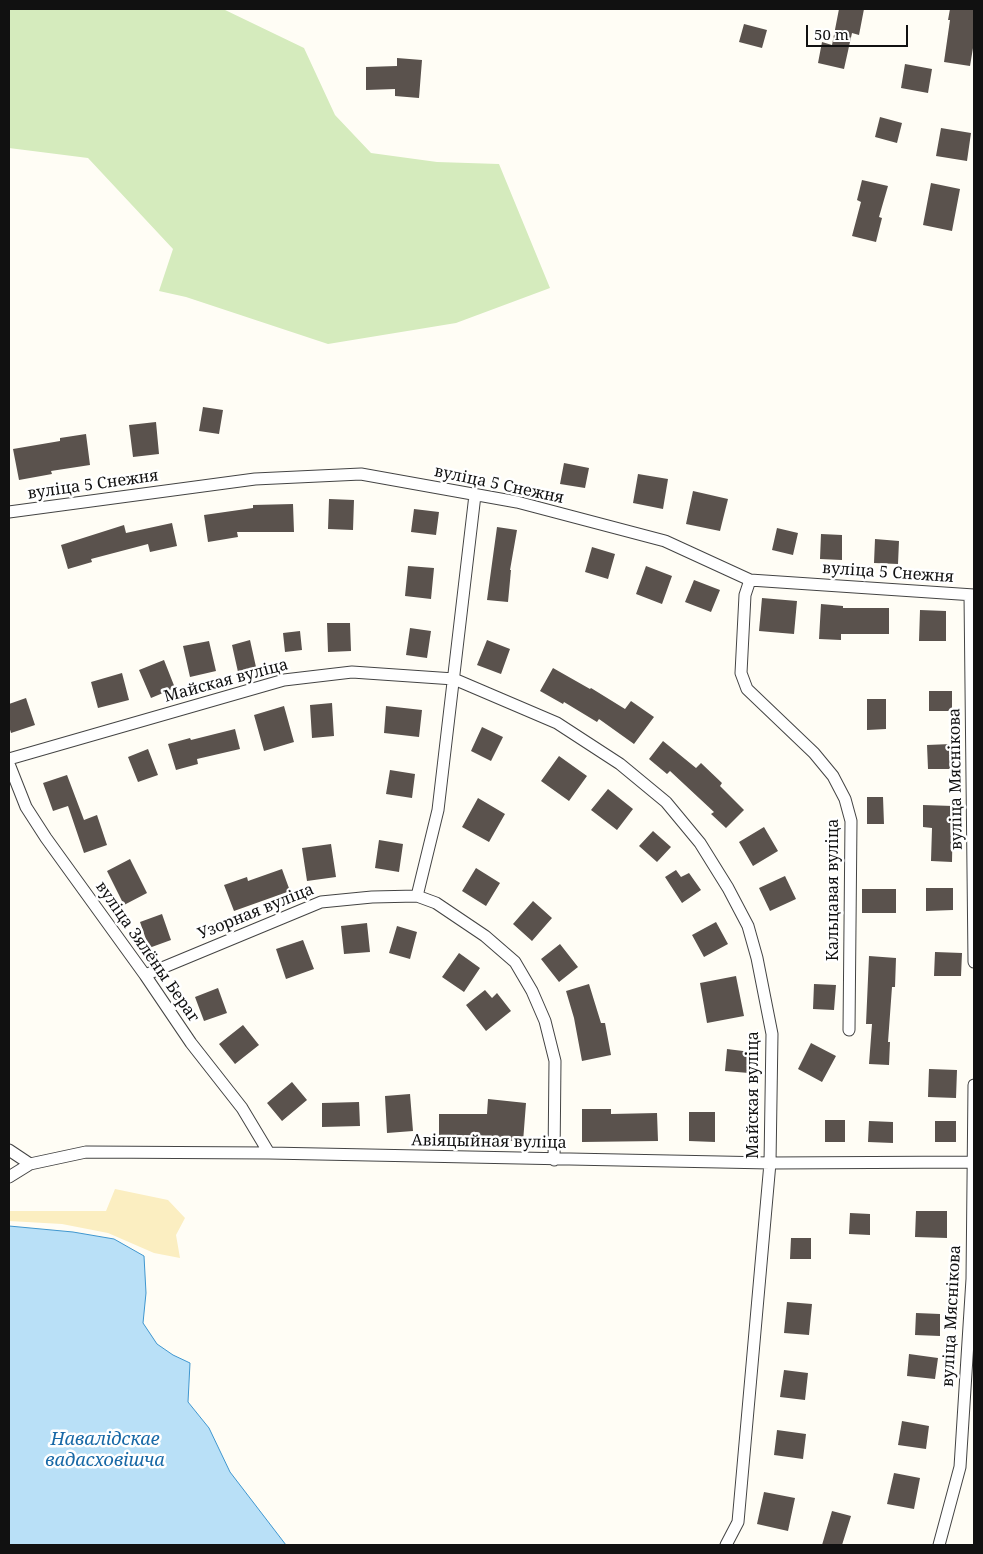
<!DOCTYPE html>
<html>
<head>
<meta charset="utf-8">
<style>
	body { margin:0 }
	#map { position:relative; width:983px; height:1554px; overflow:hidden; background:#fffdf5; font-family:"Noto Serif",serif }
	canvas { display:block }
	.frame { position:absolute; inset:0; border:10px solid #111; pointer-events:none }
	.scale { position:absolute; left:806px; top:25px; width:102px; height:22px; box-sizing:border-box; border:2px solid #111; border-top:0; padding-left:6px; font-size:15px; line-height:18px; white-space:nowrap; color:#111; -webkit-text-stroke:4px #fff; paint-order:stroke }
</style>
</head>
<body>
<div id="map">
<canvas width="983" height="1554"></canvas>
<div class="frame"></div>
<div class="scale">50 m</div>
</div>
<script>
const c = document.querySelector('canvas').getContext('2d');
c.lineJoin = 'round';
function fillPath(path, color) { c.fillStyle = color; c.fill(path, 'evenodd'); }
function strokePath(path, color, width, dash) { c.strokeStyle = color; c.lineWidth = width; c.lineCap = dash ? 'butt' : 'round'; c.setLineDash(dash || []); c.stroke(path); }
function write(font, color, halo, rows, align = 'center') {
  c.font = font + ' "Noto Serif",serif'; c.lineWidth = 5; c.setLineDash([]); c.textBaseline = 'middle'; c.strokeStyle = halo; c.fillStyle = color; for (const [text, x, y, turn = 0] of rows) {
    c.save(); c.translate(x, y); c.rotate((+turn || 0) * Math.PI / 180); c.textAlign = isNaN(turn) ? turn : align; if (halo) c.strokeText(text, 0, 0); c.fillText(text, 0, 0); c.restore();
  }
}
const green = new Path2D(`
	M9,9H223L304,48L335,115L371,153L437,162L499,164L550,288L456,323L328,344L186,297L159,291L173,249L88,158L9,148Z`);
const sand = new Path2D(`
	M115,1189L168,1200L185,1218L176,1235L180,1258L154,1253L108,1233L62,1224L9,1221V1211H106Z`);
const water = new Path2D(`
	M9,1226L73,1232L114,1239L144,1256L146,1293L143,1323L157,1344L173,1355L190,1363L188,1402L209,1428L230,1472L286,1545H9Z`);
const building = new Path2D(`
	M839,9H864L859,35L852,33L844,69L818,63L822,42L832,45Z
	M950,9H974V42L970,66L944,62L950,20H948Z
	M744,24L767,30L762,48L739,42Z
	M397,58L422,60L419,98L395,96V89L366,90V67L397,66Z
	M905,64L932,69L928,93L901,88Z
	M880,117L902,123L897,143L875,137Z
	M941,128L971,133L967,161L936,156Z
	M862,180L888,186L879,217L882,218L876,242L852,236L861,202L857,200Z
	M931,183L960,189L952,231L923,225Z
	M203,407L223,410L219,434L199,431Z
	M156,422L159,454L133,457L129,425Z
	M86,434L90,465L51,471L52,474L19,480L13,449L60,441V438Z
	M564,463L589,468L585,488L560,484Z
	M638,474L668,479L663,509L633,503Z
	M693,491L728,499L720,531L686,524Z
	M329,499L354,500L353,530L328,529Z
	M293,504L294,532H237L238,537L208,542L204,515L253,508V505Z
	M414,509L439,512L436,535L411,532Z
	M172,523L177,546L150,552L148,544L91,559L92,562L68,569L61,545L124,525L126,533Z
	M497,527L517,530L510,570H511L508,602L487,600Z
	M777,528L798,533L793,555L772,550Z
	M821,534L842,535V560L820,559Z
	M875,539L899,541L898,564L874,563Z
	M592,547L615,554L608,579L585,572Z
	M408,566L434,568L431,599L405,596Z
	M646,566L672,576L662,604L636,594Z
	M694,580L720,590L711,612L685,602Z
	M762,598L797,601L794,634L759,631Z
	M821,604L843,606V608H889V634H841V640L819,639Z
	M920,610L946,611V641H919Z
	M327,623H350L351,651L328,652Z
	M410,628L431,631L427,658L406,655Z
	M300,631L302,650L285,652L283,633Z
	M250,640L256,667L238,672L232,645Z
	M487,640L510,649L501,674L477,665Z
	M209,641L216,671L190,677L183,646Z
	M164,660L175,688L151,698L139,670Z
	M553,668L590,689L591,688L625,709L631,701L654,717L634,744L599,719L597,722L564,702L563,704L540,691Z
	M122,673L129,700L98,708L91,682Z
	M929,691H952V711H929Z
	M26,698L35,725L11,733L9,726V704Z
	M867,699H886V729L867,730Z
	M332,703L334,736L312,738L310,705Z
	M284,706L294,742L264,751L254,715Z
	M386,706L422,710L419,737L384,733Z
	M482,727L503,737L491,761L471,751Z
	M235,729L240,749L197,759L198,764L176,770L168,744L190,738L191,740Z
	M663,741L696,768L701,763L722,783L720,786L744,810L726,828L711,814L714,812L670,771L667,774L649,759Z
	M951,744L952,769H928L927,745Z
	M148,749L158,775L138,782L128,757Z
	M559,756L587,776L569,801L541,781Z
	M390,770L415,774L412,798L386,794Z
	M67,775L84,820L97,815L107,845L84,853L68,806L53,811L43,783Z
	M608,789L633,809L617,830L591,810Z
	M867,797H883L884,824H867Z
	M478,798L505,814L489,842L462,827Z
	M923,805L953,806L952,862L931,861L932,828L923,827Z
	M764,827L778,851L753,866L739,842Z
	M653,831L671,847L657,862L639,846Z
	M379,840L403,844L399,872L375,868Z
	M331,844L336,877L307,881L302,848Z
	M130,859L147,893L124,905L107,871Z
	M476,868L500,883L486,906L462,891Z
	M282,869L290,891L234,911L224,885L247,877L248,881Z
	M676,870L681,877L689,873L701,890L682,903L665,877Z
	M785,876L796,899L770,911L759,888Z
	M926,888H953V910L926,911Z
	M862,889H896V913H862Z
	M533,901L552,918L532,941L513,924Z
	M162,914L171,940L149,948L140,922Z
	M716,922L728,944L704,957L692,935Z
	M367,923L370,952L344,954L341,926Z
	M397,926L417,932L410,959L389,953Z
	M303,940L314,969L286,979L276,949Z
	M560,944L578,967L559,982L541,959Z
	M935,952L962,953L961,976H934Z
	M459,953L480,968L464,992L442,977Z
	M869,956L896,958L895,987H892L888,1042H890L889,1065L869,1064L872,1024H866Z
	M736,976L744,1016L707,1023L700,983Z
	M589,984L601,1023H605L611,1055L582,1061L574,1018L566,991Z
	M814,984L836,985L834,1010L813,1009Z
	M218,988L227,1013L204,1021L195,997Z
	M485,990L492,998L497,993L511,1011L486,1031L466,1005Z
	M243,1025L259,1045L235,1064L219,1044Z
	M811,1043L836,1056L822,1082L798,1069Z
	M727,1049L751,1052L749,1073L725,1071Z
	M929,1069L957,1070L956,1098L928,1097Z
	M292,1082L307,1100L282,1121L267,1103Z
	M410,1094L413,1131L387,1133L385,1096Z
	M488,1099L526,1103L523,1142L484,1138V1136L439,1137V1114H487Z
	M359,1102L360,1126L322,1127V1103Z
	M582,1109H611V1114L657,1113L658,1141L582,1142Z
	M689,1112H715V1142L689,1141Z
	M825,1120H845V1142H825Z
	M869,1121L893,1122V1143L868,1142Z
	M935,1121H956V1142H935Z
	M916,1211H947V1238L915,1237Z
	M850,1213L870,1214V1235L849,1234Z
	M791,1238H811V1259H790Z
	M787,1302L812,1304L809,1335L784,1333Z
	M916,1313L940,1314V1336L915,1335Z
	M909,1354L938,1358L935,1379L907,1376Z
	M784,1370L808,1373L805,1400L780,1397Z
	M902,1421L929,1426L926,1449L898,1445Z
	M777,1430L806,1434L803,1459L774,1455Z
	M894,1473L920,1478L914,1509L887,1504Z
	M764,1492L795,1498L788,1531L757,1524Z
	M832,1511L851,1516L842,1545H822Z`);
const minor = new Path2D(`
	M9,512L255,479L361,474L517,502L665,541L750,580L974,595
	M750,580L745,595L741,673L747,689L814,753L833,776L845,799L851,821L849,1030
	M970,595L974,962
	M9,759L284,680L352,672L454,679L557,723L620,764L666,802L700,843L728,888L748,926L757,958L772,1034L770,1163L738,1522L726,1545
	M9,764L26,807L46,838L145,975L191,1043L242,1108L269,1153
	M417,896L438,810L475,495
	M145,975L321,902L372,897L417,896L436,903L485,936L515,962L532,991L545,1021L555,1061L554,1160
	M9,1150L30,1164
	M9,1177L30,1164L86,1152L269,1153L770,1163L974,1162
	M939,1545L960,1467L972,1279L974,1085`);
const streetNames = [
	["вуліца 5 Снежня",93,485,-8],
	["вуліца 5 Снежня",499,485,12],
	["вуліца 5 Снежня",888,573,4],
	["Майская вуліца",226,681,-15],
	["вуліца Мяснікова",956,779,-91],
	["Кальцавая вуліца",833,890,-90],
	["Узорная вуліца",256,912,-22],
	["вуліца Зялёны Бераг",147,952,55],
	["Майская вуліца",753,1095,-90],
	["Авіяцыйная вуліца",489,1142,1],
	["вуліца Мяснікова",952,1316,-87]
];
const waterNames = [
	["Навалідскае",105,1440],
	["вадасховішча",105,1461]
];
fillPath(green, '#d5ebbd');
fillPath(sand, '#fbeec1');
fillPath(water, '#b9e0f7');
strokePath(water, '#3f96cf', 1);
fillPath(building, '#5a524d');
strokePath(minor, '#444', 13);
strokePath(minor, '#fff', 11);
write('16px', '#111', '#fff', streetNames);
write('italic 18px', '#1768a6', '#fff', waterNames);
</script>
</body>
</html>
